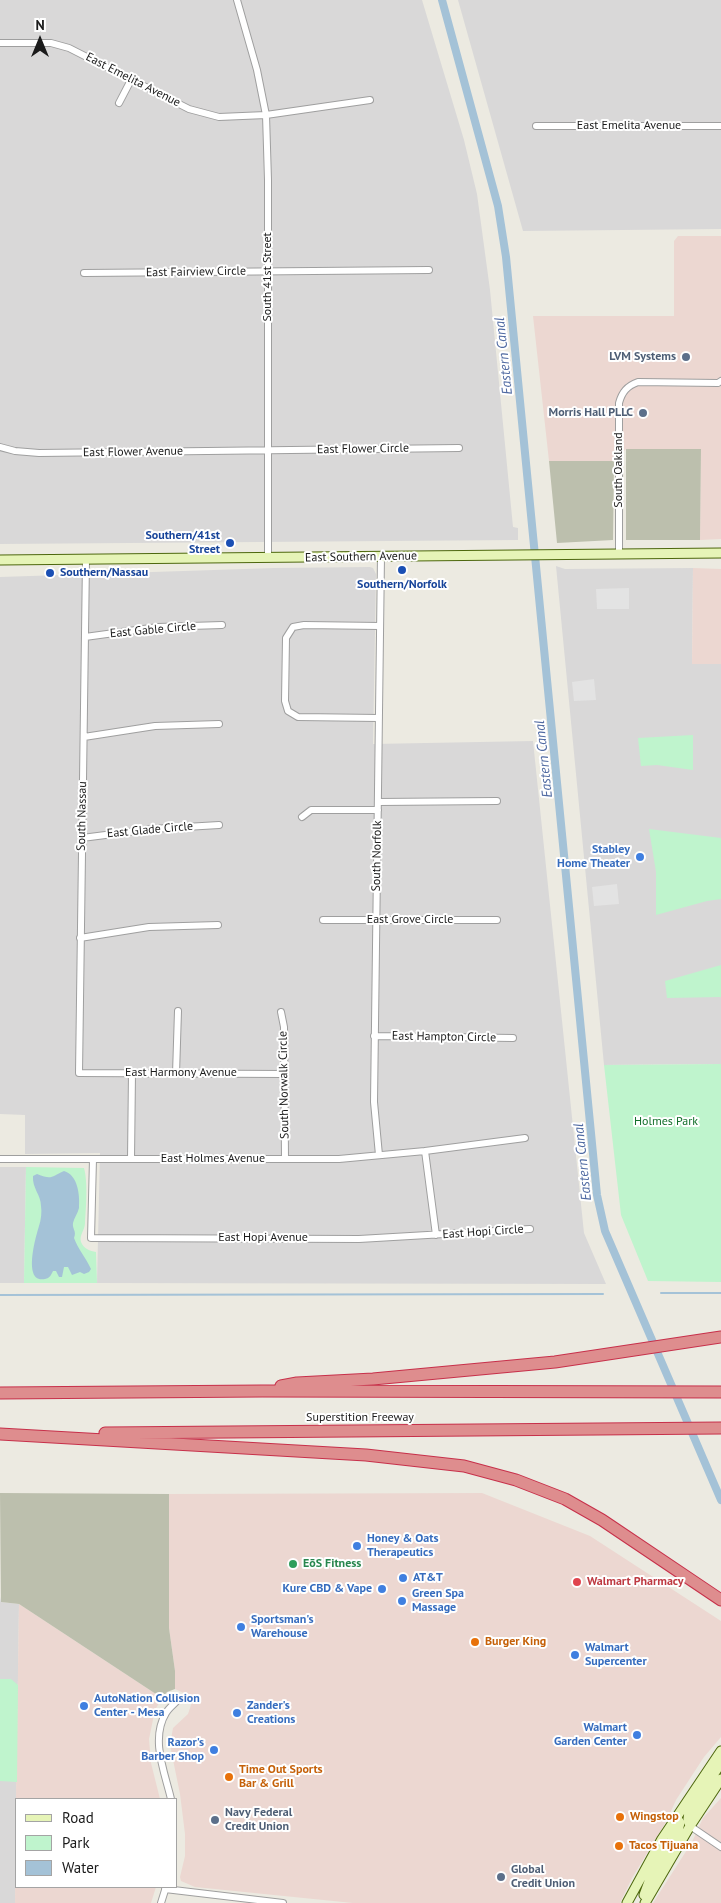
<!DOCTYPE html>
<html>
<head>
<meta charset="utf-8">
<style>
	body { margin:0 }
	#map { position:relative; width:721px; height:1903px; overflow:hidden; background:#eceae1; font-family:"PT Sans",sans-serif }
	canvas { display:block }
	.legend { position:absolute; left:15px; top:1798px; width:162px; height:90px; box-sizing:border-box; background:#fff; border:1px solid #a4a4a4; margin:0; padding:6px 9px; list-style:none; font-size:15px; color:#1b1b1b }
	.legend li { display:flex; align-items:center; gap:10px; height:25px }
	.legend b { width:25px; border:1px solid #a4a4a4 }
	.north { position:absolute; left:15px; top:15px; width:50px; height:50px; -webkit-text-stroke:4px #fff; paint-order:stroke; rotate:0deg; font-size:14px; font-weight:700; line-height:20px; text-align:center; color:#1b1b1b }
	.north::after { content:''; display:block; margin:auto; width:18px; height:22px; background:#1b1b1b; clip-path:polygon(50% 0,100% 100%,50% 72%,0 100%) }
</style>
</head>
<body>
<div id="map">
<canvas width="721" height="1903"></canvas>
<ul class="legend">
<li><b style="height:6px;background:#e6f4b7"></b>Road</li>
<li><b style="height:14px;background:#bff4cd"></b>Park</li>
<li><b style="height:14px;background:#a4c2d7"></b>Water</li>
</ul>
<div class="north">N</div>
</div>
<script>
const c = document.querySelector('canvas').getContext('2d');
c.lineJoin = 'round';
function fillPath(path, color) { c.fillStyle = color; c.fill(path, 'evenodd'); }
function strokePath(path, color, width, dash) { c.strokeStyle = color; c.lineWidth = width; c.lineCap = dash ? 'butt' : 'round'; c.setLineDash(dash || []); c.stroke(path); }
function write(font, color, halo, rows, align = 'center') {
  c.font = font + ' "PT Sans",sans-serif'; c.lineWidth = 4; c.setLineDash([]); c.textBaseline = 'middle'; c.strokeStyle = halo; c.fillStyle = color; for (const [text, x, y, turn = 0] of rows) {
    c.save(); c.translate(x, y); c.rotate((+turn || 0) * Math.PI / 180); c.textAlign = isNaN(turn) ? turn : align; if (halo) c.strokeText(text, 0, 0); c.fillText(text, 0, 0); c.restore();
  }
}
const residential = new Path2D(`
	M0,0H422L464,140L477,194L490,290L513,527L518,528V540L0,544Z
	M458,0H721V229L523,231Z
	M556,566L565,569L693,568L692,664H721V1064L604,1065Z
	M370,567L373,568L376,574L373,744L533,741L584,1233L606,1284L97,1283L100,1153L25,1154V1115L0,1114V577L275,568Z
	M0,1167H26L24,1283H0Z
	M0,1596L1,1602L19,1604L15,1903H0Z`);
const commercial = new Path2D(`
	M678,236H721V539L700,540L701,449H626L614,461H549L533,316H674V241Z
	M693,568L721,569V664H692Z
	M482,1493L590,1536L721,1621V1737L704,1757L676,1800L666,1822L632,1878L620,1903H353L195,1887L181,1881L180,1877L185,1856V1834L180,1794L170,1745L173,1728L188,1714L192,1702L188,1695L175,1689V1671L169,1628V1494Z
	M19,1604L162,1698L155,1710L149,1739L151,1763L160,1799H16Z
	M721,1798V1903H653L692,1842L703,1818Z
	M16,1808V1887H156L151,1903H15Z`);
const construction = new Path2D(`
	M626,449H701L700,540H626Z
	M549,461H614L613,540L557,543Z
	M0,1493L169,1494V1628L175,1671V1689L167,1692L162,1698L19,1604L1,1602Z`);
const park = new Path2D(`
	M693,735V770L657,765L641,766L638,738Z
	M649,829L721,838V899L707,901L656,915V872Z
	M721,965V997L667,998L665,981Z
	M721,1064V1282L648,1281L621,1215L604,1065Z
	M26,1167L84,1168C88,1182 86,1208 85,1223C85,1230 79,1235 81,1242C84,1249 90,1251 96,1252L97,1283H24Z
	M0,1679H11L18,1685L17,1782L0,1781Z`);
const parking = new Path2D(`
	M629,588V609H597L596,589Z
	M594,679L596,700L574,701L572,682Z
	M617,884L619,904L594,906L592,887Z`);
const water = new Path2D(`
	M64,1171C78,1175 80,1195 79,1208C78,1213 74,1218 73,1223C72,1229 77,1231 74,1238C78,1249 86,1258 91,1269L89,1272L84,1274L80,1272L72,1275L68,1267H64L62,1277H59L56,1271H53C51,1275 50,1278 45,1279C22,1284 36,1236 39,1226C41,1220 42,1212 41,1206C41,1195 32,1188 33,1176L37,1174C52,1180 51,1177 64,1171Z`);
const stream = new Path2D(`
	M661,1293H721
	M0,1295L603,1294`);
const canal = new Path2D(`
	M442,0L498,206L506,257L597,1195L605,1231L721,1500`);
const street = new Path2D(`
	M237,0L257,70L266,115L268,180V558
	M0,43H51L69,48L189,109L219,117L266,115L370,100
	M119,103L131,80
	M536,126H721
	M84,273L429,270
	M0,447L15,451L39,453L459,448
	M619,554V403C622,392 627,386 638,382L718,383L721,381
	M86,560L79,1073L284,1074
	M85,637L158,627L222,625
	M379,718L298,717L288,711L285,701L286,638L293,627L304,625L380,626
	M84,737L155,726L219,724
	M378,802L497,801
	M302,817L311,810H378
	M82,838L152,829L219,825
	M323,920H497
	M80,938L149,927L218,925
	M281,1012L284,1027L285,1159
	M374,1036L513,1038
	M176,1074L178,1011
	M425,1151L436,1235
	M379,1155L374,1102L381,556
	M0,1159H339L425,1151L525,1138
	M93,1159L91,1238L359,1239L530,1229
	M131,1159L132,1073
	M171,1799C165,1773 150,1739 166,1713C168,1709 173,1705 176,1702
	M690,1826L721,1847
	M165,1889L283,1903
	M161,1903L166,1887`);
const secondary = new Path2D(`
	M0,560L721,553
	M690,1826L688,1819L689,1812L721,1763
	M644,1895L651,1876L678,1830L680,1823L677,1818
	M627,1903L662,1839L721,1751
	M645,1903L690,1826L721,1779`);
const highway = new Path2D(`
	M281,1386L297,1383L373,1379L555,1362L721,1337
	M0,1393L262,1391L721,1392
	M105,1433L721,1428
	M0,1434L366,1455L464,1466L516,1480L565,1499L602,1520L721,1600`);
const markers = [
	[686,357,5,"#5c6f8a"],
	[643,413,5,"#5c6f8a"],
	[230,543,5,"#1a4fb4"],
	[402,570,5,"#1a4fb4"],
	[50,573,5,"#1a4fb4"],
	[640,857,5,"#3f7fe0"],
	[357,1546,5,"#3f7fe0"],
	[293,1564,5,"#2e9e5b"],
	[403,1578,5,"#3f7fe0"],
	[577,1582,5,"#e0444e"],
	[382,1589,5,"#3f7fe0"],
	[402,1601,5,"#3f7fe0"],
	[241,1627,5,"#3f7fe0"],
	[475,1642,5,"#e8710a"],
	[575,1655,5,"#3f7fe0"],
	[84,1706,5,"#3f7fe0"],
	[237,1713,5,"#3f7fe0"],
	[637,1735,5,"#3f7fe0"],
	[214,1750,5,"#3f7fe0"],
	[229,1777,5,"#e8710a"],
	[620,1817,5,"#e8710a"],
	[215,1820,5,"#5c6f8a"],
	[619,1846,5,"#e8710a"],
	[501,1877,5,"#5c6f8a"]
];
const streetNames = [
	["East Emelita Avenue",133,80,27],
	["East Emelita Avenue",629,126],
	["East Fairview Circle",196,272,-1],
	["South 41st Street",268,277,-90],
	["East Flower Circle",363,449,-1],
	["East Flower Avenue",133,452,-1],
	["South Oakland",619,470,-90],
	["East Southern Avenue",361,557,-1],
	["East Gable Circle",153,630,-5],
	["South Nassau",82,816,-89],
	["East Glade Circle",150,830,-5],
	["South Norfolk",377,856,-89],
	["East Grove Circle",410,920],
	["East Hampton Circle",444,1037,1],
	["East Harmony Avenue",181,1073],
	["South Norwalk Circle",284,1085,-91],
	["East Holmes Avenue",213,1159],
	["East Hopi Circle",483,1232,-4],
	["East Hopi Avenue",263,1238],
	["Superstition Freeway",360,1418]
];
const serviceNames = [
	["LVM Systems",676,357],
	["Morris Hall PLLC",633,413],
	["Navy Federal",225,1813,"left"],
	["Credit Union",225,1827,"left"],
	["Global",511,1870,"left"],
	["Credit Union",511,1884,"left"]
];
const transitNames = [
	["Southern/41st",220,536],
	["Street",220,550],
	["Southern/Nassau",60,573,"left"],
	["Southern/Norfolk",402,585,"center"]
];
const shopNames = [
	["Stabley",630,850,"right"],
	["Home Theater",630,864,"right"],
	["Honey & Oats",367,1539],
	["Therapeutics",367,1553],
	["AT&T",413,1578],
	["Kure CBD & Vape",372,1589,"right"],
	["Green Spa",412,1594],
	["Massage",412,1608],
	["Sportsman's",251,1620],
	["Warehouse",251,1634],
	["Walmart",585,1648],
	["Supercenter",585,1662],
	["AutoNation Collision",94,1699],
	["Center - Mesa",94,1713],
	["Zander's",247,1706],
	["Creations",247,1720],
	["Walmart",627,1728,"right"],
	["Garden Center",627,1742,"right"],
	["Razor's",204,1743,"right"],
	["Barber Shop",204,1757,"right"]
];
const parkNames = [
	["Holmes Park",666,1122]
];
const leisureNames = [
	["EōS Fitness",303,1564]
];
const healthNames = [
	["Walmart Pharmacy",587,1582]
];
const foodNames = [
	["Burger King",485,1642],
	["Time Out Sports",239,1770],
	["Bar & Grill",239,1784],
	["Wingstop",630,1817],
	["Tacos Tijuana",629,1846]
];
const waterNames = [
	["Eastern Canal",504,356,-96],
	["Eastern Canal",544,759,-96],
	["Eastern Canal",583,1162,-96]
];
fillPath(residential, '#d9d8d8');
fillPath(commercial, '#ecd7d1');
fillPath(construction, '#bcbfad');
fillPath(park, '#bff4cd');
fillPath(parking, '#e3e3e3');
fillPath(water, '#a4c2d7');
strokePath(stream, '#a4c2d7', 2);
strokePath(canal, '#a4c2d7', 8);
strokePath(street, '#9f9f9f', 8);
strokePath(secondary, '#4d670d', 11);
strokePath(highway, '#c7304a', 13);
strokePath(street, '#fff', 6);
strokePath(secondary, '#e6f4b7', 9);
strokePath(highway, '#de8d8e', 11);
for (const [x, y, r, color] of markers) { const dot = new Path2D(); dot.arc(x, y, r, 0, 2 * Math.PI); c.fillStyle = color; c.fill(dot); strokePath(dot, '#fff', 2); }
write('12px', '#1b1b1b', '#fff', streetNames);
write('bold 12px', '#4e5e75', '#fff', serviceNames, 'right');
write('bold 12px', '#164399', '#fff', transitNames, 'right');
write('bold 12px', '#366cbe', '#fff', shopNames, 'left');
write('12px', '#136f2b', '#fff', parkNames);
write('bold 12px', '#27864d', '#fff', leisureNames, 'left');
write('bold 12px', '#be3a42', '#fff', healthNames, 'left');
write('bold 12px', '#c56008', '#fff', foodNames, 'left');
write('italic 14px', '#506aa2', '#fff', waterNames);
</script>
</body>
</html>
